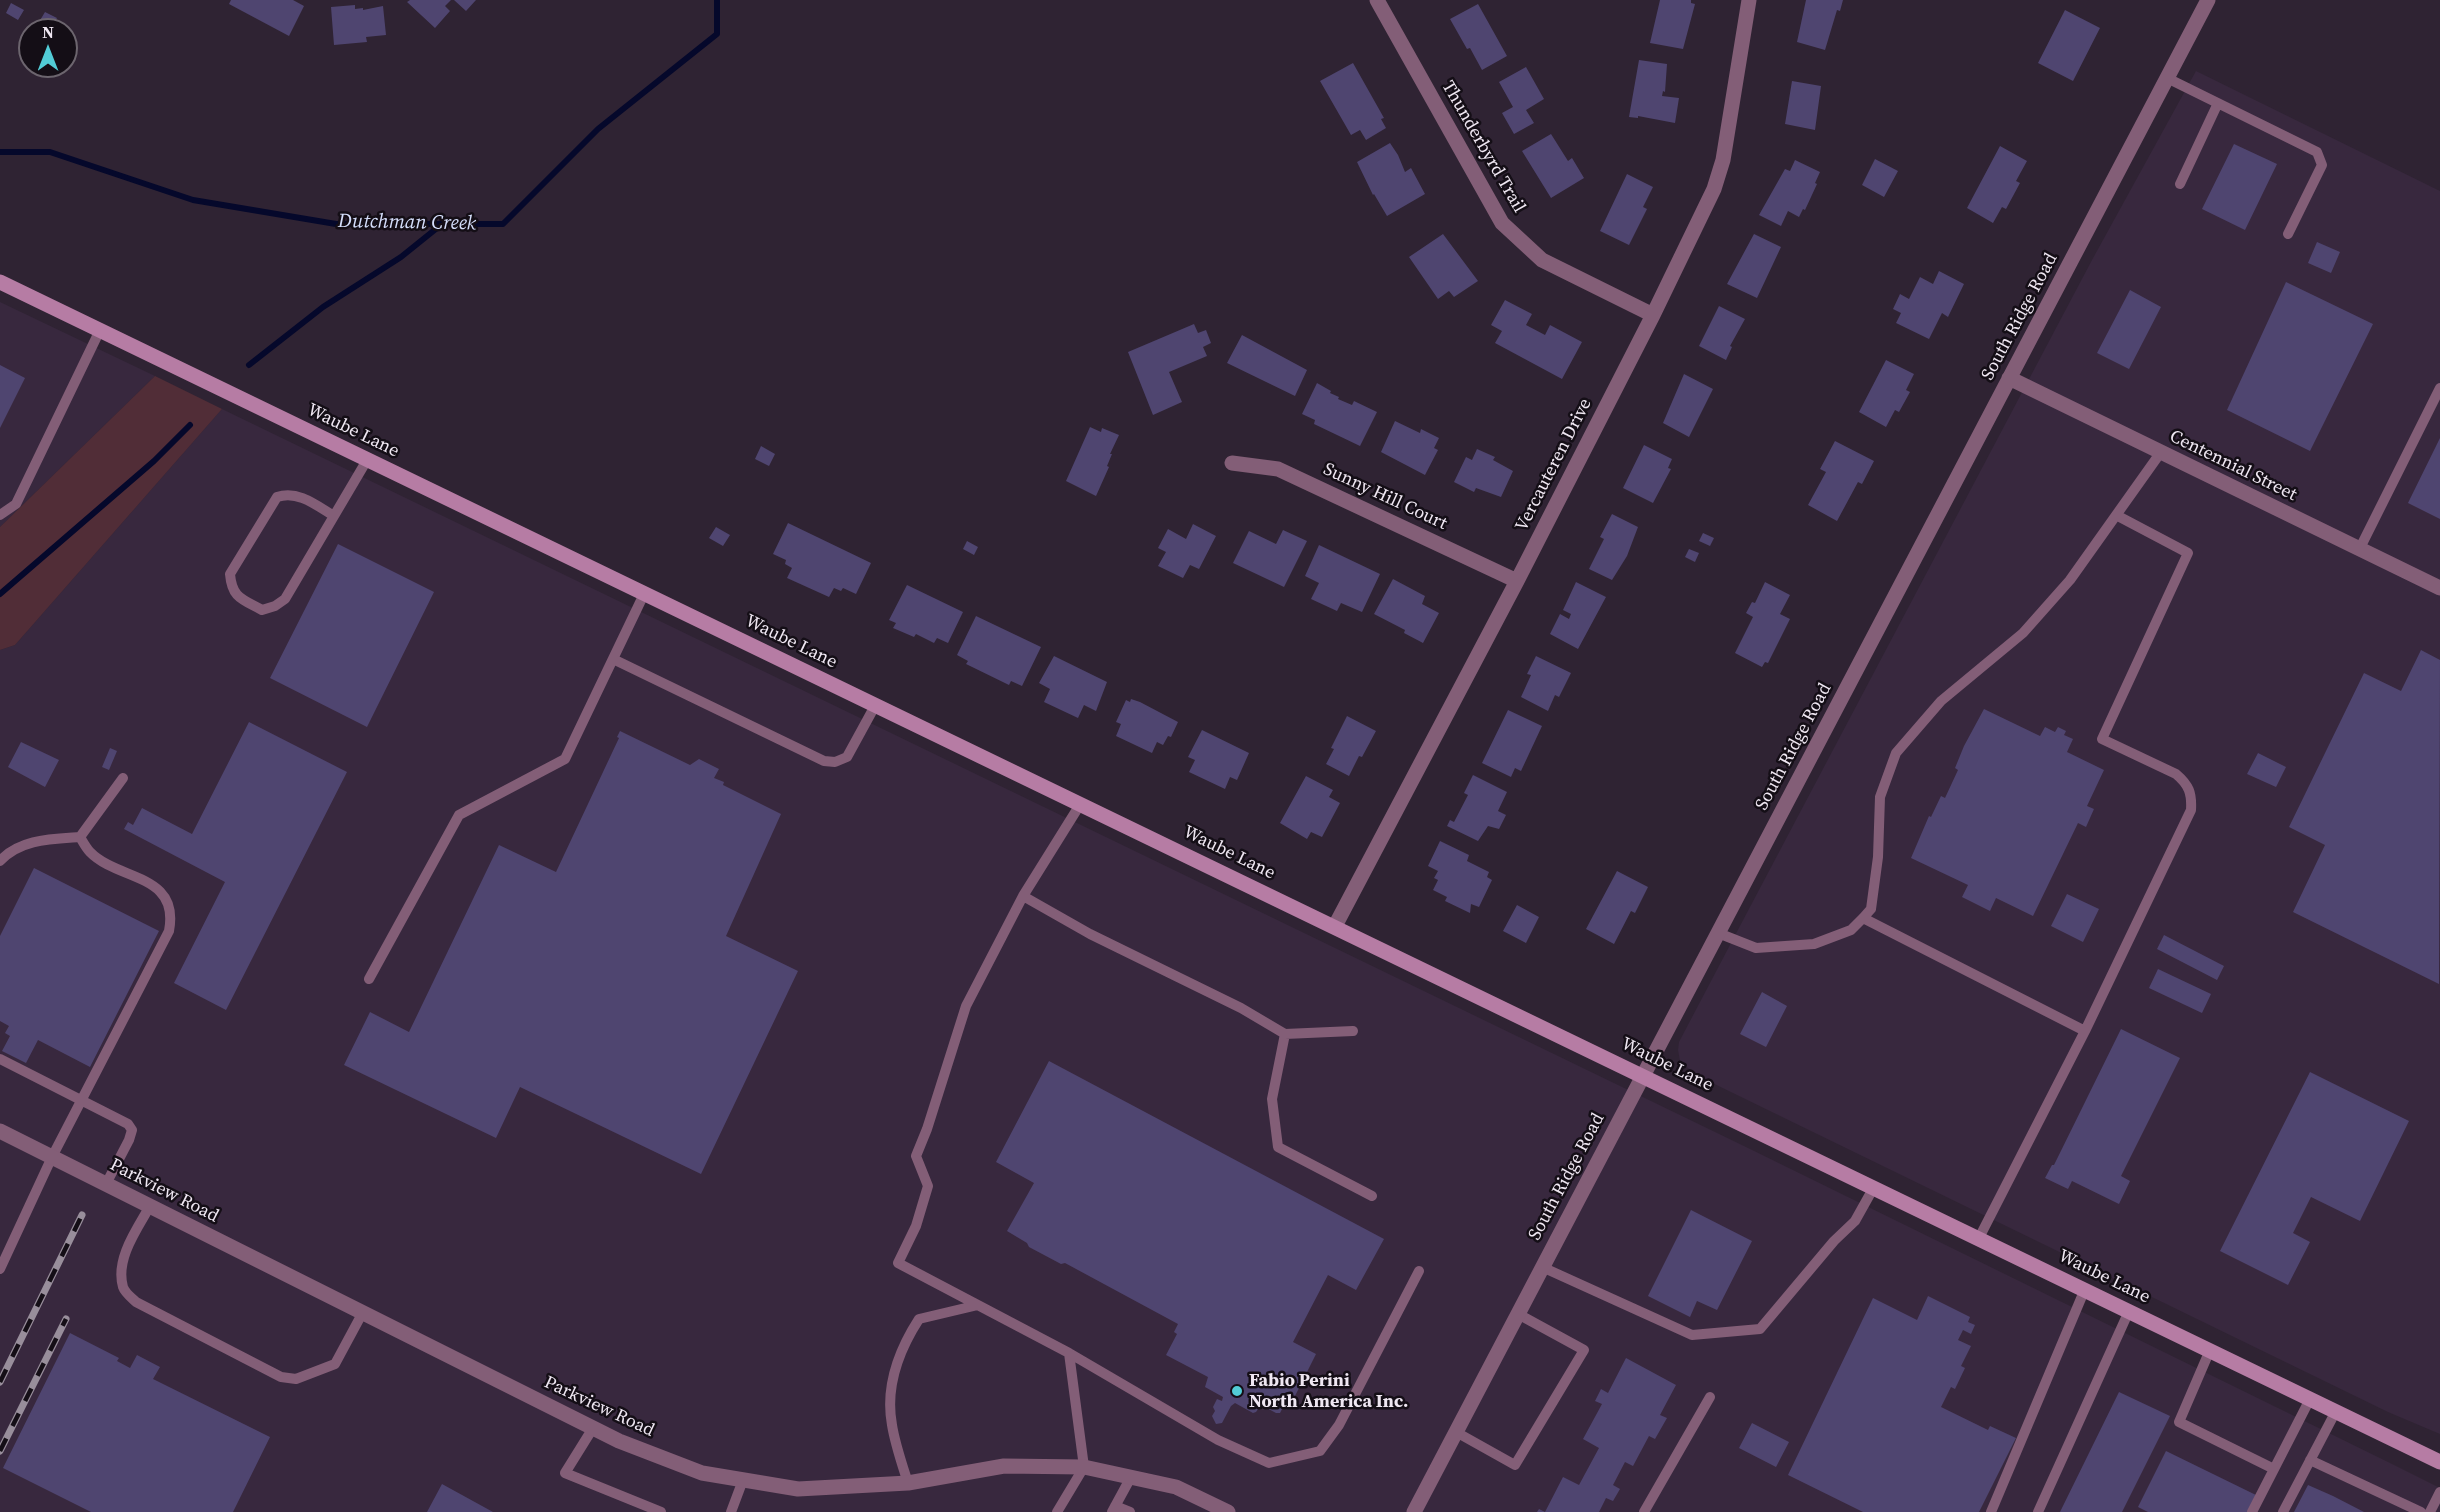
<!DOCTYPE html>
<html>
<head>
<meta charset="utf-8">
<style>
	body { margin:0 }
	#map { position:relative; width:2440px; height:1512px; overflow:hidden; background:#2f2333; font-family:"Source Serif 4",serif }
	canvas { display:block }
	.north { position:absolute; left:18px; top:18px; width:60px; height:60px; box-sizing:border-box; background:#140e16; border:2px solid #6c656e; border-radius:50%; rotate:0deg; font-size:16px; font-weight:700; line-height:24px; text-align:center; color:#efe7f2 }
	.north::after { content:''; display:block; margin:auto; width:21px; height:27px; background:#52ccd6; clip-path:polygon(50% 0,100% 100%,50% 72%,0 100%) }
</style>
</head>
<body>
<div id="map">
<canvas width="2440" height="1512"></canvas>
<div class="north">N</div>
</div>
<script>
const c = document.querySelector('canvas').getContext('2d');
c.lineJoin = 'round';
function fillPath(path, color) { c.fillStyle = color; c.fill(path, 'evenodd'); }
function strokePath(path, color, width, dash) { c.strokeStyle = color; c.lineWidth = width; c.lineCap = dash ? 'butt' : 'round'; c.setLineDash(dash || []); c.stroke(path); }
function write(font, color, halo, rows, align = 'center') {
  c.font = font + ' "Source Serif 4",serif'; c.lineWidth = 5; c.setLineDash([]); c.textBaseline = 'middle'; c.strokeStyle = halo; c.fillStyle = color; for (const [text, x, y, turn = 0] of rows) {
    c.save(); c.translate(x, y); c.rotate((+turn || 0) * Math.PI / 180); c.textAlign = isNaN(turn) ? turn : align; if (halo) c.strokeText(text, 0, 0); c.fillText(text, 0, 0); c.restore();
  }
}
const built = new Path2D(`
	M2196,71L2440,191V1434L2388,1412L1696,1075L1680,1061L1678,1050L1679,1042L1741,924L2092,260Z
	M0,302L155,376L0,527Z
	M222,409L1746,1147L2388,1462L2440,1488V1512H0V650L15,645Z`);
const green = new Path2D(`
	M155,376L222,409L15,645L0,650V527Z`);
const stream = new Path2D(`
	M0,152H50L193,200L336,224H503L598,129L717,34V0
	M249,365L323,307L401,257L442,224
	M0,594L154,461L190,425`);
const building = new Path2D(`
	M231,0H293L304,6L289,36L229,4Z
	M410,0H451L445,6L450,11L435,28L407,2Z
	M454,0H476L466,11Z
	M1660,0H1691V3L1695,4L1683,49L1650,43Z
	M1806,0H1843L1840,11L1837,10L1825,50L1797,42Z
	M11,3L24,10L18,20L6,13Z
	M1478,4L1507,56L1482,70L1470,48L1467,49L1450,19Z
	M355,5V9L363,8V10L383,6L386,35L366,37L367,42L334,45L331,7Z
	M2065,10L2100,28L2073,81L2038,63Z
	M45,12L57,18L51,29L39,22Z
	M1639,60L1667,64L1665,92L1663,91L1662,96L1679,98L1675,123L1638,116V118L1629,117Z
	M1353,63L1384,118L1381,119L1386,128L1366,140L1360,130L1351,135L1320,81Z
	M1526,67L1544,99L1526,110L1534,123L1514,134L1502,113L1513,107L1499,82Z
	M1792,81L1821,86L1815,130L1785,124Z
	M1551,134L1568,161L1572,158L1584,178L1551,198L1522,151Z
	M1390,143L1398,155L1405,172L1411,168L1425,194L1387,216L1374,194L1373,195L1357,162Z
	M2234,144L2277,164L2245,230L2202,209Z
	M2000,146L2027,161L2016,181L2020,183L2006,209L2002,207L1993,223L1967,208Z
	M1875,159L1898,171L1884,197L1862,185Z
	M1795,160L1820,172L1815,183L1817,184L1805,210L1803,209L1799,217L1788,211L1781,226L1759,215L1785,169L1790,171Z
	M1627,174L1653,187L1643,207L1647,209L1629,245L1600,231Z
	M1443,234L1478,281L1454,297L1449,291L1438,299L1409,257Z
	M1754,234L1781,247L1757,298L1727,284Z
	M2317,242L2340,252L2331,273L2308,263Z
	M1939,271L1964,284L1948,317L1942,313L1929,339L1896,323L1901,313L1893,309L1900,294L1909,299L1920,277L1933,284Z
	M2286,282L2373,324L2310,451L2227,410Z
	M2130,290L2161,307L2129,369L2097,353Z
	M1505,300L1532,314L1526,325L1545,335L1550,325L1582,342L1562,379L1495,343L1502,331L1491,325Z
	M1719,306L1745,319L1730,346L1732,347L1726,360L1699,346Z
	M1194,324L1198,333L1206,330L1211,343L1203,347L1207,356L1169,372L1182,402L1153,415L1128,352Z
	M1242,335L1307,370L1295,396L1227,363Z
	M1886,360L1914,374L1906,390L1910,392L1899,412L1895,410L1886,427L1859,412Z
	M0,365L25,378L0,428Z
	M1684,374L1713,389L1689,437L1663,423Z
	M1317,383L1331,391L1330,393L1339,397L1338,399L1352,405L1354,401L1377,412L1360,446L1314,424L1315,420L1302,414Z
	M1395,421L1420,433L1421,429L1439,438L1434,448L1438,450L1425,475L1381,452Z
	M1090,427L1101,432L1102,428L1119,435L1110,454H1112L1107,466L1109,467L1096,496L1066,481Z
	M2440,438V519L2408,503Z
	M1835,441L1874,461L1862,484L1858,482L1837,521L1808,505L1826,472L1820,469Z
	M1644,445L1672,459L1668,468L1671,469L1653,503L1623,488Z
	M761,446L775,454L769,466L755,459Z
	M1477,449L1495,457L1493,460L1513,471L1501,497L1476,488L1474,492L1454,482L1466,457L1472,460Z
	M1612,514L1638,527L1627,556L1612,580L1589,569L1604,539L1600,537Z
	M788,523L871,563L856,594L843,588L841,591L834,588L829,597L787,578L792,568L785,564L786,560L773,554Z
	M1193,524L1216,536L1199,569L1190,565L1183,578L1158,566L1166,552L1158,548L1168,529L1186,539Z
	M716,527L730,535L723,546L709,538Z
	M1283,530L1307,541L1284,587L1233,563L1249,531L1276,544Z
	M1703,533L1714,538L1710,546L1699,541Z
	M967,541L978,547L974,555L963,549Z
	M338,544L434,592L367,727L270,678Z
	M1319,545L1380,574L1362,612L1341,603L1337,611L1311,599L1319,583L1305,576Z
	M1689,549L1699,553L1695,562L1685,557Z
	M1393,579L1425,596L1422,604L1439,613L1423,643L1404,633L1405,630L1374,614Z
	M1576,582L1606,597L1578,649L1550,634L1560,614L1569,619L1571,614L1563,610Z
	M1765,582L1790,595L1780,614L1790,619L1768,663L1765,662L1762,667L1735,653L1753,617L1746,613L1752,602L1755,603Z
	M907,585L963,612L948,643L937,638L934,643L916,634L914,637L893,628L896,623L889,620Z
	M976,616L1041,647L1022,686L1011,681L1009,685L966,664L968,661L957,655Z
	M2421,650L2440,660L2439,984L2293,912L2325,845L2289,827L2364,673L2401,691Z
	M1054,656L1107,682L1096,711L1084,705L1078,718L1044,702L1050,689L1039,683Z
	M1536,656L1571,673L1559,697L1555,695L1548,711L1521,697L1531,675L1527,674Z
	M1131,699L1140,702L1178,722L1171,737L1168,736L1163,745L1157,742L1152,753L1116,736L1121,724L1116,722L1126,700L1130,702Z
	M1984,709L2040,736L2045,727L2055,732L2058,727L2066,731L2064,735L2073,739L2067,752L2104,770L2087,806L2094,809L2086,827L2078,823L2033,916L1996,898L1990,911L1962,897L1968,885L1911,858L1929,816L1931,817L1941,796L1945,798L1958,770L1955,768L1964,746Z
	M1508,710L1542,726L1521,771L1515,768L1511,777L1482,763Z
	M1347,716L1376,731L1362,757L1359,756L1349,776L1326,764L1334,749L1331,748Z
	M249,722L347,772L226,1010L174,983L225,882L124,829L128,822L133,825L142,808L192,834Z
	M1202,730L1249,753L1237,780L1230,777L1225,789L1189,772L1195,760L1188,757Z
	M620,731L690,765L699,759L719,769L714,778L724,782L723,785L781,814L726,936L798,971L701,1174L520,1087L496,1138L344,1065L370,1012L409,1032L499,845L556,872L619,738L617,737Z
	M21,742L59,760L45,787L8,767Z
	M110,748L117,751L109,770L102,767Z
	M2258,753L2286,767L2276,787L2247,774Z
	M1473,775L1507,792L1498,811L1506,815L1499,829L1488,826L1478,841L1447,826L1450,820L1454,822L1468,795L1464,793Z
	M1306,776L1333,790L1329,797L1340,803L1322,837L1311,832L1307,839L1280,823Z
	M1440,841L1469,855L1467,861L1489,872L1487,877L1492,880L1479,907L1471,904L1470,913L1445,901L1447,897L1433,890L1438,880L1434,878L1438,871L1428,866Z
	M34,868L159,931L90,1067L38,1040L26,1063L2,1051L10,1036L5,1033L9,1026L0,1021V936Z
	M1617,871L1648,887L1635,913L1631,911L1614,944L1586,929Z
	M2067,894L2099,909L2083,942L2051,926Z
	M1517,905L1539,917L1526,943L1503,931Z
	M2164,935L2224,966L2217,980L2157,949Z
	M2158,969L2211,994L2202,1013L2149,988Z
	M1762,992L1787,1006L1766,1047L1740,1034Z
	M2121,1029L2180,1058L2121,1176L2130,1181L2119,1204L2072,1181L2068,1189L2045,1178L2052,1165H2054Z
	M1049,1061L1384,1239L1356,1290L1328,1275L1293,1342L1316,1354L1291,1404L1285,1403L1280,1413H1276L1261,1405L1256,1412L1253,1413L1235,1403L1231,1406L1222,1423L1216,1424L1212,1416L1215,1411L1213,1407L1217,1399L1222,1401L1223,1397L1205,1387L1208,1377L1166,1355L1177,1334L1174,1332L1178,1324L1065,1263L1061,1264L1029,1247L1027,1243L1007,1231L1034,1183L996,1162Z
	M2310,1072L2409,1121L2360,1221L2311,1197L2293,1233L2310,1242L2288,1285L2220,1251Z
	M1691,1210L1752,1241L1717,1310L1697,1301L1690,1317L1648,1296Z
	M1928,1296L1970,1317L1968,1322L1975,1325L1971,1334L1963,1330L1958,1340L1971,1346L1961,1366L1965,1368L1955,1389L1951,1387L1941,1407L1988,1430L1990,1426L2016,1438L1979,1512H1863L1788,1475L1873,1298L1917,1320Z
	M70,1333L119,1358L117,1361L130,1368L137,1355L160,1367L153,1379L270,1437L233,1512H91L3,1468Z
	M1626,1358L1676,1385L1660,1415L1667,1418L1655,1439L1649,1436L1633,1466L1625,1462L1613,1485L1620,1489L1613,1501L1606,1498L1599,1512H1537L1539,1509L1545,1512L1563,1477L1579,1485L1599,1448L1583,1439L1602,1404L1595,1401L1601,1389L1608,1393Z
	M2119,1392L2170,1416L2122,1512H2060Z
	M1752,1423L1789,1442L1776,1467L1739,1448Z
	M2166,1451L2258,1496L2250,1512H2148L2138,1507Z
	M442,1484L493,1512H427Z
	M2308,1485L2333,1496L2364,1512H2294Z`);
const service = new Path2D(`
	M2167,78L2317,152L2322,165L2288,234
	M2180,184L2218,103
	M0,515L16,504L100,330
	M334,516C316,505 298,490 277,497L230,574C232,598 242,599 262,610L275,606L285,599L367,460
	M2359,550L2440,388
	M613,659L824,761L835,762L847,757L876,704
	M1081,803L1023,896L966,1006L927,1129L916,1156L928,1186L916,1226L898,1263L1069,1353L1218,1440L1269,1463L1320,1451L1339,1425L1419,1271
	M0,861C20,839 51,839 80,837
	M1023,896L1090,934L1241,1008L1285,1034L1353,1031
	M1863,918L2085,1031
	M1718,933L1756,948L1814,944L1851,930L1863,918L1871,909L1878,857L1880,797L1896,753L1941,701L2023,633L2070,580L2161,452
	M369,979L459,815L565,759L645,592
	M1285,1034L1272,1099L1278,1147L1372,1196
	M0,1059L128,1124L132,1130L129,1140L106,1184
	M150,1206C137,1229 115,1259 123,1287C125,1293 132,1298 136,1302L281,1377L296,1379L335,1364L363,1312
	M1979,1238L2085,1031L2191,810C2192,793 2189,785 2176,774L2102,739L2188,553L2116,515
	M1542,1267L1692,1335L1760,1329L1834,1241L1855,1221L1874,1187
	M0,1269L52,1157L169,931C180,873 118,881 90,852C86,848 83,842 80,837L123,778
	M2210,1350L2179,1422L2274,1469
	M593,1428L565,1473L661,1512
	M1456,1432L1515,1465L1584,1350L1518,1314
	M2310,1460L2421,1512
	M908,1483C902,1464 895,1444 892,1425C885,1387 899,1350 919,1319L978,1305
	M1115,1506L1130,1512
	M731,1512L743,1480
	M1057,1512L1084,1467L1069,1353
	M1112,1512L1131,1477
	M1644,1512L1710,1397
	M1991,1512L2085,1289
	M2038,1512L2129,1311
	M2252,1512L2310,1399
	M2283,1512L2336,1411
	M2430,1512L2440,1492`);
const minor = new Path2D(`
	M1377,0L1502,223L1542,260L1653,315
	M2009,378L2440,588
	M1232,463L1278,469L1517,581
	M1335,926L1517,581L1653,315L1714,189L1723,160L1749,0
	M0,1131L619,1441L702,1473L798,1489L908,1483L1004,1466L1084,1467L1176,1487L1228,1512
	M1414,1512L2208,0`);
const secondary = new Path2D(`
	M0,282L2440,1462`);
const rail = new Path2D(`
	M0,1382L82,1215
	M0,1451L66,1319`);
const markers = [
	[1237,1391,6,"#52ccd6"]
];
const streetNames = [
	["Thunderbyrd Trail",1483,147,60],
	["South Ridge Road",2020,317,-62],
	["Waube Lane",353,431,26],
	["Vercauteren Drive",1554,465,-63],
	["Centennial Street",2233,466,26],
	["Sunny Hill Court",1385,497,25],
	["Waube Lane",791,642,26],
	["South Ridge Road",1794,747,-62],
	["Waube Lane",1229,853,26],
	["Waube Lane",1667,1065,26],
	["South Ridge Road",1567,1177,-62],
	["Parkview Road",164,1191,27],
	["Waube Lane",2104,1277,26],
	["Parkview Road",599,1407,25]
];
const poiNames = [
	["Fabio Perini",1249,1381],
	["North America Inc.",1249,1402]
];
const waterNames = [
	["Dutchman Creek",407,223,1]
];
fillPath(built, '#38283e');
fillPath(green, '#512d37');
strokePath(stream, '#05082b', 6);
fillPath(building, '#4f4570');
strokePath(service, '#835e77', 10);
strokePath(minor, '#835e77', 15);
strokePath(secondary, '#b67ca4', 15);
strokePath(rail, '#988e9b', 7);
strokePath(rail, '#140e16', 4.5, [14]);
for (const [x, y, r, color] of markers) { const dot = new Path2D(); dot.arc(x, y, r, 0, 2 * Math.PI); c.fillStyle = color; c.fill(dot); strokePath(dot, '#140e16', 2); }
write('18px', '#efe7f2', '#140e16', streetNames);
write('bold 18px', '#efe7f2', '#140e16', poiNames, 'left');
write('italic 20px', '#d5defb', '#140e16', waterNames);
</script>
</body>
</html>
